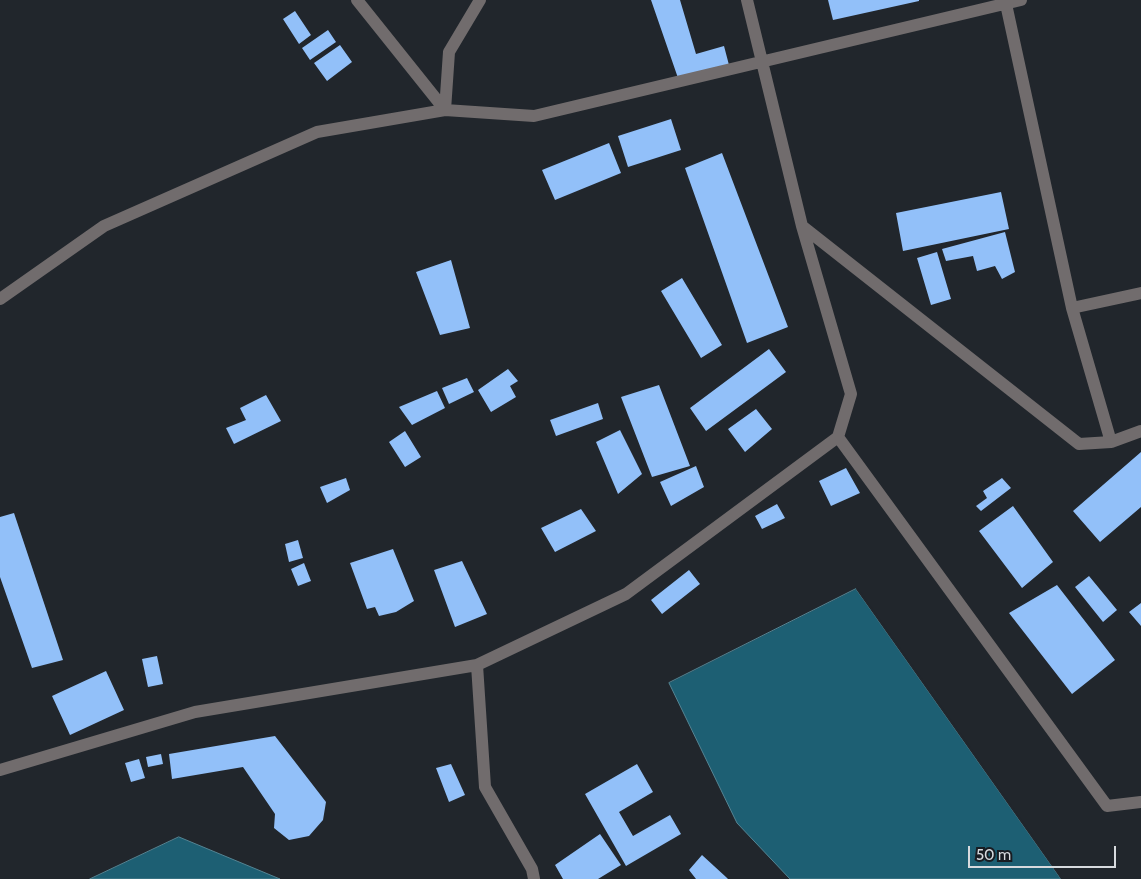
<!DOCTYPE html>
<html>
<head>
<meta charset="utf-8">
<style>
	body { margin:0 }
	#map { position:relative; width:1141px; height:879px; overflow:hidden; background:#21262c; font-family:Cabin,sans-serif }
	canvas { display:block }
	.scale { position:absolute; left:968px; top:846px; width:148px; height:22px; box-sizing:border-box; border:2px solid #d7dade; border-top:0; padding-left:6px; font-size:15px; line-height:18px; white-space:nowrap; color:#d7dade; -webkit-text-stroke:4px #181c22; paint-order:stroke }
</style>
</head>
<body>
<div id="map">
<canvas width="1141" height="879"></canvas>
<div class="scale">50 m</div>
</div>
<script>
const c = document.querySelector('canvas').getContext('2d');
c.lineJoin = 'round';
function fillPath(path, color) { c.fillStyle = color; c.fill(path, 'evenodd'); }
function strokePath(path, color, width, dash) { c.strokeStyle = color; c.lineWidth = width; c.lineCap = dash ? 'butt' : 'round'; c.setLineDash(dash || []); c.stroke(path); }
const water = new Path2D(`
	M856,589L1061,879H790L737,823L669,683Z
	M179,837L280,879H90Z`);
const pier = new Path2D(`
	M858,588L1063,878L1064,879H1061L856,589Z`);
const building = new Path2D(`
	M651,0H680L696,54L724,46L729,65L678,78Z
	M828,0H919V1L833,20Z
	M295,11L311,35L299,44L283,19Z
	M328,30L336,42L310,60L302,48Z
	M340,45L352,62L327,81L314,63Z
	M671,119L681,150L628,167L618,136Z
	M609,143L621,173L555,200L542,170Z
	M722,153L788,327L747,343L685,168Z
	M1001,192L1009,229L903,251L896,213Z
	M1005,232L1015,272L1002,279L995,266L977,271L973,256L946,261L942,249Z
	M937,252L951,299L931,305L917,258Z
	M451,260L470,328L440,335L416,272Z
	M682,278L722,345L701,358L661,291Z
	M769,349L786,372L706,431L690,408Z
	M508,369L518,381L510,386L516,397L491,412L478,390Z
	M467,378L474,392L449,404L442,388Z
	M659,385L690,466L652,477L621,397Z
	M437,391L445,408L412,425L399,407Z
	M266,395L281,421L234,444L226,428L246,420L240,408Z
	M598,403L603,419L556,436L550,420Z
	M756,409L772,429L745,452L728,429Z
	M620,430L642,474L618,494L596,442Z
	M405,431L421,457L405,467L389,442Z
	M1141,452V507L1100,542L1073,511Z
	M696,466L704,487L671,506L660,482Z
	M846,468L860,493L831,506L819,481Z
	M346,478L350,490L327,503L320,487Z
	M1002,478L1011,488L981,511L976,506L987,498L983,491Z
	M777,504L785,518L762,529L755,516Z
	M1013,506L1053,562L1022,588L979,531Z
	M581,509L596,531L555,552L541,528Z
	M14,513L63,660L32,668L0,577V517Z
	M298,540L303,558L289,562L285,544Z
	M393,549L414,601L396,612L379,616L375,607L367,609L350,563Z
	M462,561L487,614L455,627L434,570Z
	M304,563L311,581L298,586L291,569Z
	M689,570L700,584L662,614L651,600Z
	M1089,576L1117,610L1103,622L1075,587Z
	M1057,585L1115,660L1072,694L1009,613Z
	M1141,603V626L1129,612Z
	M157,656L163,684L148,687L142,659Z
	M106,671L124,710L70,735L52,696Z
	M275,736L326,802L323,820L309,836L289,840L274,828L275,814L243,767L172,779L169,754Z
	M161,754L163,764L148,767L146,757Z
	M139,759L145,778L131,782L125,763Z
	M451,764L465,795L449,802L436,768Z
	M637,764L653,792L619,812L633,836L670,815L681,834L626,866L585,794Z
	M600,834L621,865L598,879H563L555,865Z
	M702,855L726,877L728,879H696L689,870Z`);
const minor = new Path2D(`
	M480,0L449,52L445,110L534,116L1021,0
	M747,0L802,226L851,394L838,437L1107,806L1141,802
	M1006,4L1072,308L1111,442L1141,431
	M802,226L1079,444L1111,442
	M0,299L104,226L317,132L445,110L357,0
	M1072,308L1141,293
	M477,665L485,787L532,869L534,879
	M0,770L195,712L477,665L626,594L838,437`);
fillPath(water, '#1d5f73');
strokePath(water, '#558493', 1);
fillPath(pier, '#21262c');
fillPath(building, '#92c0f9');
strokePath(minor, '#716c6d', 12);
</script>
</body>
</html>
